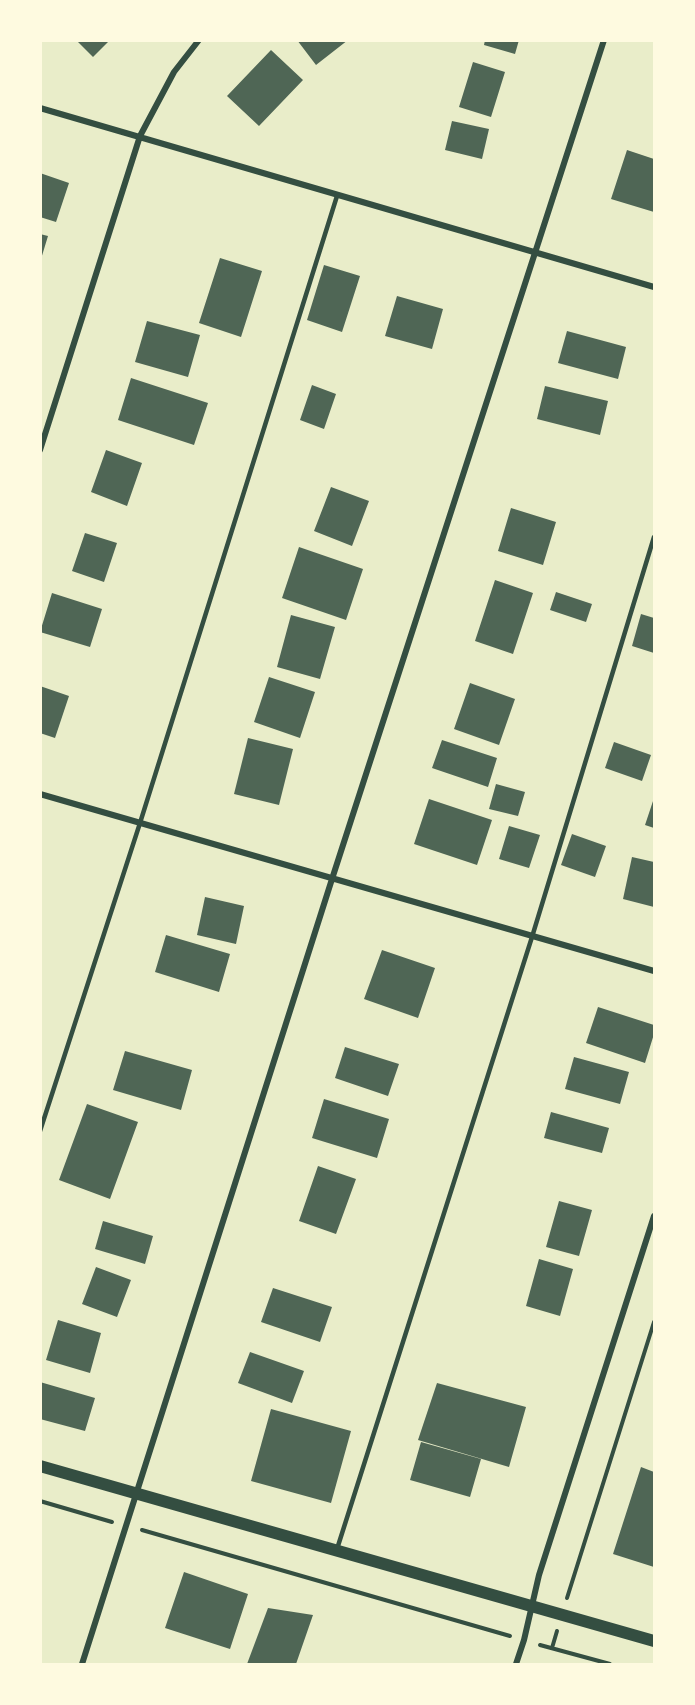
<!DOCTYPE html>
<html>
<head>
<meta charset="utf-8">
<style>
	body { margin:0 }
	#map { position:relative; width:695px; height:1705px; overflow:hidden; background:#e9edc9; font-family:"Archivo Narrow",sans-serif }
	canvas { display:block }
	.frame { position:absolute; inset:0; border:42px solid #fefae0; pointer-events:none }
</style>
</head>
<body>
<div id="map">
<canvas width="695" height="1705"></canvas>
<div class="frame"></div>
</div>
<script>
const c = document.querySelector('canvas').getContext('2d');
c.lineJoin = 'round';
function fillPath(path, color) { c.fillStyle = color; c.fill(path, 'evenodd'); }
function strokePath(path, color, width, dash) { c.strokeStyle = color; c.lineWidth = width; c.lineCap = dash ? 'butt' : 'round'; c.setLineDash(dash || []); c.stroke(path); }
const building = new Path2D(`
	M76,40H110L93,57Z
	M297,40H348L316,65Z
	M485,40H519L515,54L484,45Z
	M271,50L303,80L259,126L227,96Z
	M473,62L505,72L491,117L459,107Z
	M452,121L489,129L482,159L445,150Z
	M627,150L654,159V212L611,199Z
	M40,173L69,183L56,222L40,217Z
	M40,234L48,236L41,259H40Z
	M220,258L262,271L241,337L199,323Z
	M324,265L360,276L342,332L307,320Z
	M397,296L443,309L432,349L385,336Z
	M147,321L200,335L188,377L135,362Z
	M567,331L626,347L618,379L558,363Z
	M131,378L208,403L194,445L118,420Z
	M312,385L336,394L324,429L300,420Z
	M545,386L608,401L600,435L537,419Z
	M106,450L142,463L127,506L91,492Z
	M331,487L369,501L352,546L314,531Z
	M511,508L556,522L543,565L498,551Z
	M85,533L117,543L104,582L72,571Z
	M299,547L363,569L346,620L282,598Z
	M495,580L533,593L513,654L475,641Z
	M556,592L592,604L586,622L550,610Z
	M52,593L102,609L90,647L40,632Z
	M641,614L654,618V653L632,646Z
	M291,615L335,627L320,679L277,667Z
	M269,677L315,692L300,738L254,722Z
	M470,683L515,699L499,745L454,729Z
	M40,686L69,696L55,738L40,733Z
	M248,738L293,749L279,805L234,794Z
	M442,740L497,758L488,787L432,768Z
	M614,742L651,755L642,781L605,768Z
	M496,784L525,792L518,816L489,809Z
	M654,798V828L645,825Z
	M429,799L492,820L477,865L414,844Z
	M509,826L540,835L529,868L499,859Z
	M572,834L606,846L595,877L561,865Z
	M632,857L654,862V907L623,899Z
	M205,897L244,906L236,944L197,935Z
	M166,935L230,954L219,992L155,972Z
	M382,950L435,968L418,1018L364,999Z
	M598,1007L654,1025V1034L645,1063L586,1043Z
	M345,1047L399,1064L388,1096L335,1078Z
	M125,1051L192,1070L181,1110L113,1090Z
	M574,1057L629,1072L620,1104L565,1089Z
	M324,1099L389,1119L377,1158L312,1138Z
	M87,1104L138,1122L110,1199L59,1180Z
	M551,1112L609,1128L602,1153L544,1138Z
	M318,1166L356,1179L336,1234L299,1221Z
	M559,1201L592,1210L579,1256L546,1247Z
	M103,1221L153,1236L145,1264L95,1249Z
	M539,1259L573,1269L560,1316L526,1306Z
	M96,1267L131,1280L117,1317L82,1304Z
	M273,1288L332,1307L320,1342L261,1322Z
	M58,1320L101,1333L90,1373L46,1360Z
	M250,1352L304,1371L292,1403L238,1383Z
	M40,1382L95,1398L85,1431L40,1419Z
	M437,1383L526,1407L509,1467L418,1440Z
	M271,1409L351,1431L331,1503L251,1481Z
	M421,1442L481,1459L470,1497L410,1480Z
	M641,1467L654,1472V1567L613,1554Z
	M184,1572L248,1594L230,1649L165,1628Z
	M268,1608L313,1615L296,1664H247Z`);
const path = new Path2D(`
	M40,1501L112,1522
	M142,1530L510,1636
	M567,1598L654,1322
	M540,1645L610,1664
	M552,1648L557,1631`);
const service = new Path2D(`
	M40,1131L140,823L337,196
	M337,1549L532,937L654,537`);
const minor = new Path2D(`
	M40,108L654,287
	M40,450L140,136L174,72L199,40
	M40,794L654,971
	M82,1664L332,879L604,40
	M516,1664L524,1640L539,1575L654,1216`);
const secondary = new Path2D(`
	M40,1466L654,1641`);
fillPath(building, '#4f6655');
strokePath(path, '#344e41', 4);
strokePath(service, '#344e41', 4.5);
strokePath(minor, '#344e41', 6);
strokePath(secondary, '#344e41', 12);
</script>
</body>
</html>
